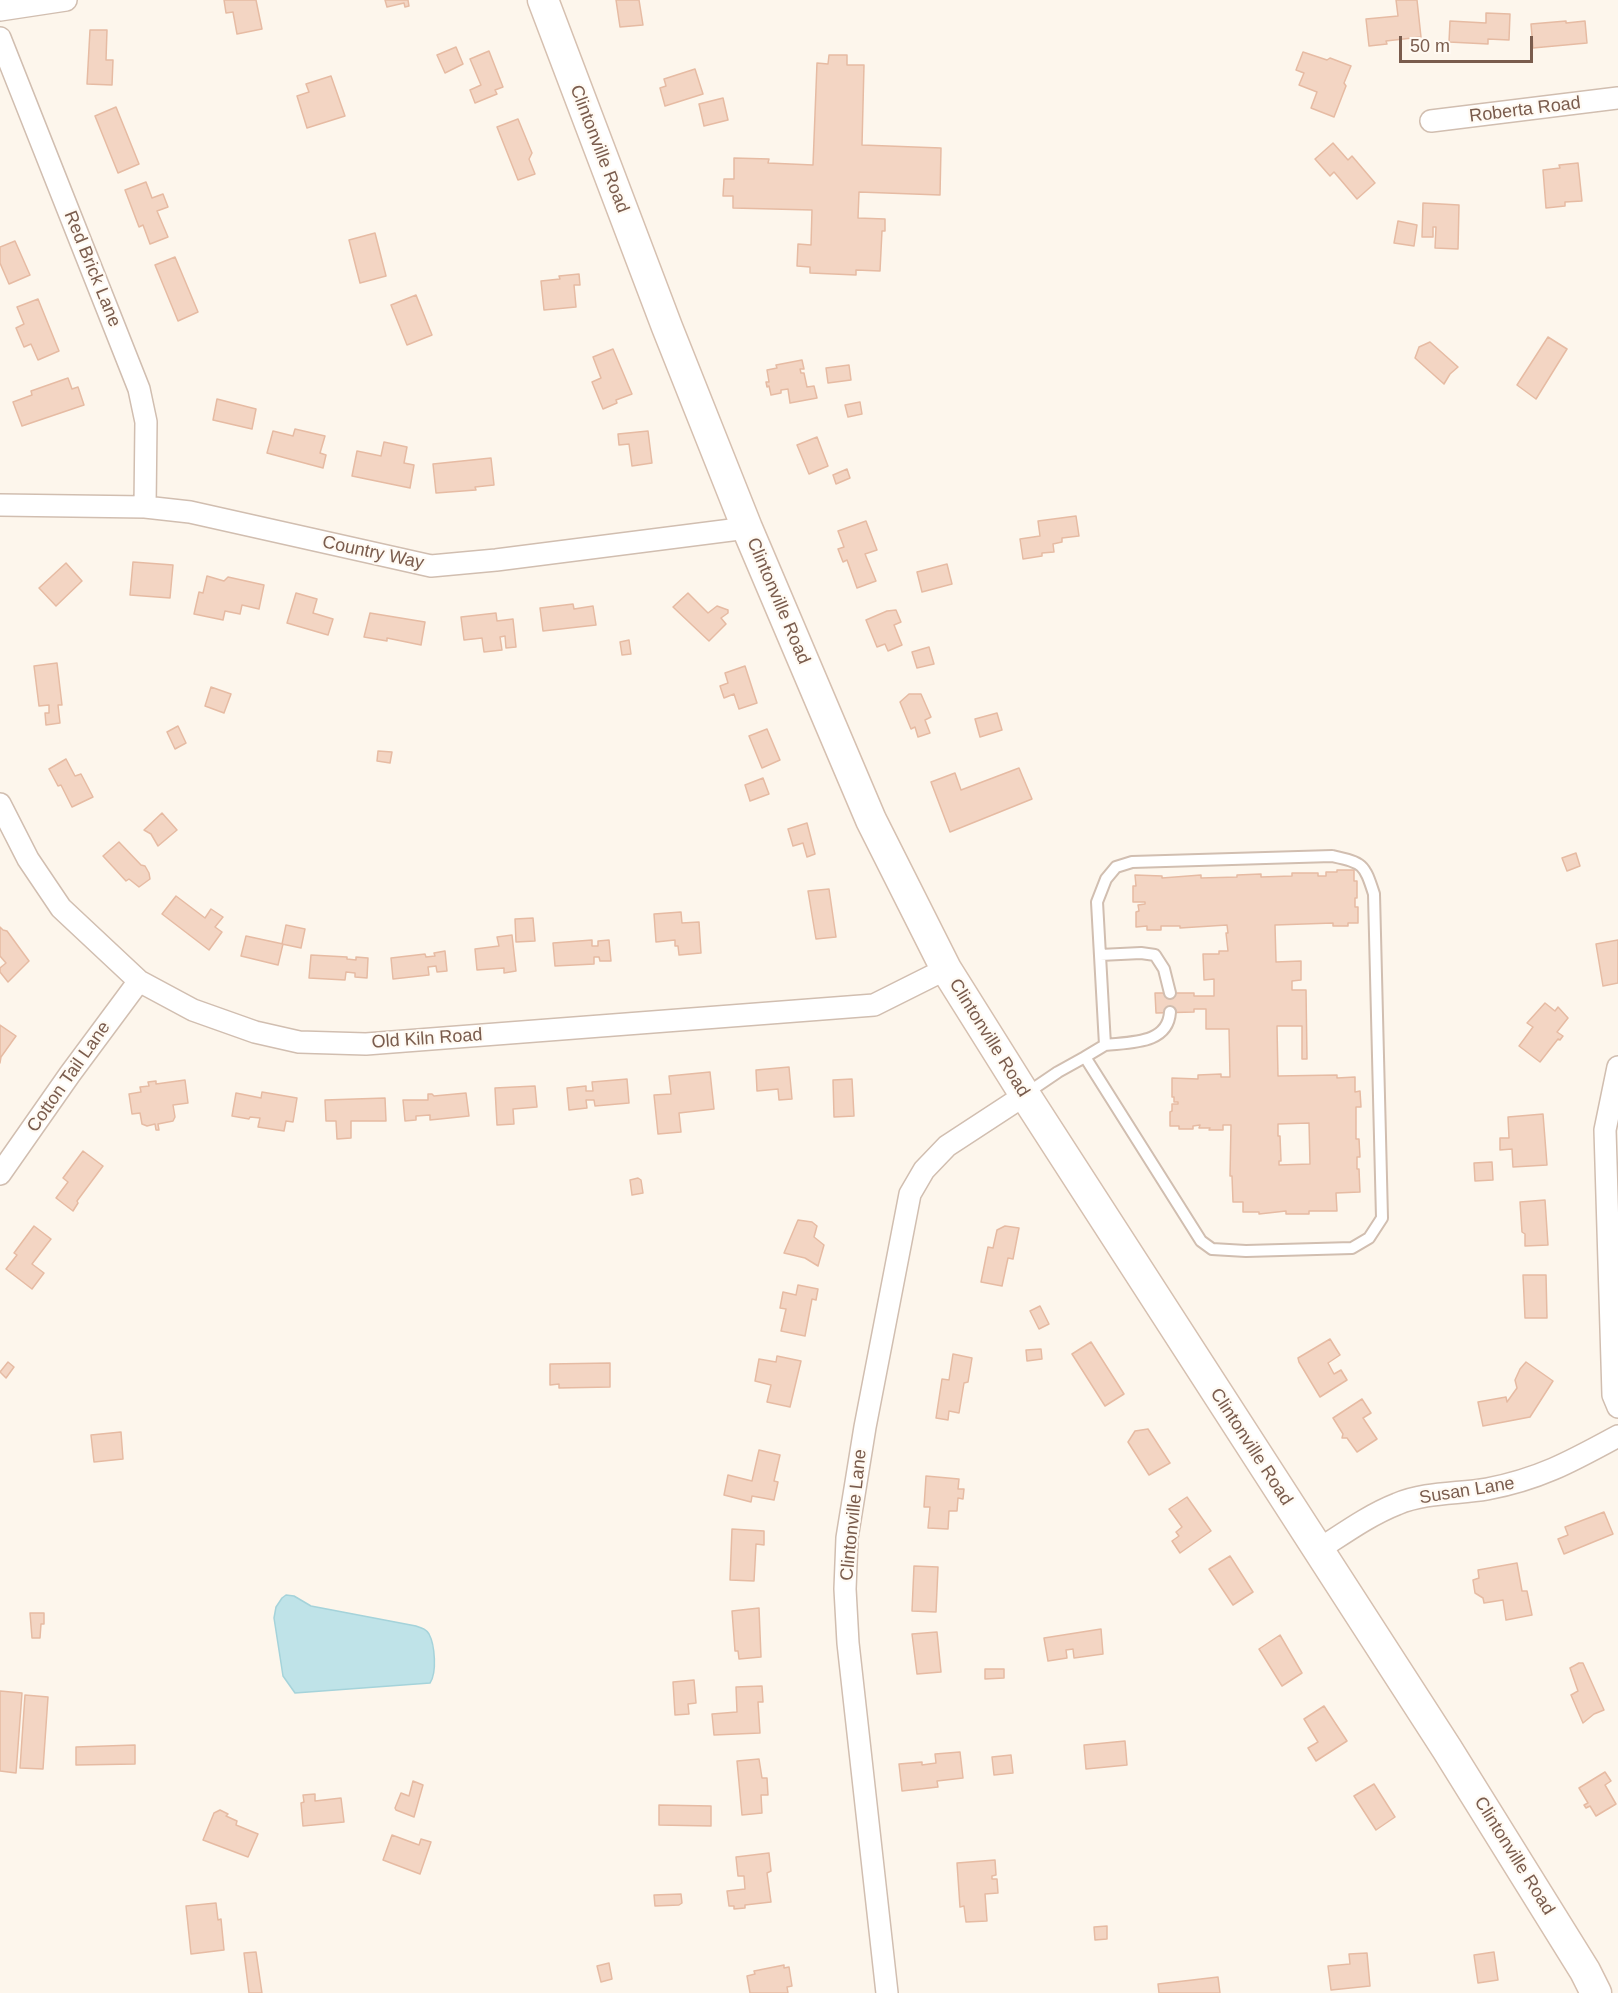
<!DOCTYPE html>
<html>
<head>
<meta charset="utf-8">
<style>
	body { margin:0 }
	#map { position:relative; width:1618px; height:1993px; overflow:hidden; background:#fdf6ec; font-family:Arial,sans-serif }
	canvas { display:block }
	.scale { position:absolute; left:1399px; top:36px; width:134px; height:27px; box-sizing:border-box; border:3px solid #7a5c4d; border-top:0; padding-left:8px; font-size:18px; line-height:21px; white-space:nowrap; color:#7a5c4d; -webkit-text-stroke:4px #fffaf3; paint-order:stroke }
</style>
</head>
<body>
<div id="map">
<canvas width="1618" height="1993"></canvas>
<div class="scale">50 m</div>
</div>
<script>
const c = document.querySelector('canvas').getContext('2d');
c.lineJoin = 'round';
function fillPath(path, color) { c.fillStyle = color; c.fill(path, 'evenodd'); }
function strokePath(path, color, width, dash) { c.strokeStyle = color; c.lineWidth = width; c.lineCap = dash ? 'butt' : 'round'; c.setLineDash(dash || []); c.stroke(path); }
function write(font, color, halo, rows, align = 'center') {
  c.font = font + ' Arial,sans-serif'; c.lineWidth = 4.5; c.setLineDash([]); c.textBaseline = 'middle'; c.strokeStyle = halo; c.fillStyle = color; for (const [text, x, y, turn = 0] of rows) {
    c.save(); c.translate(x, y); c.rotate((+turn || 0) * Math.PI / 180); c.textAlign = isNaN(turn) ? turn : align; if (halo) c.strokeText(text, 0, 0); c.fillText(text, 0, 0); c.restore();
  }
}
const water = new Path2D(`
	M286,1595L294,1596L311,1606L416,1626C422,1628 426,1629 429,1634C435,1645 437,1673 430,1683L295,1693L283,1676L274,1618L276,1607L282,1598Z`);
const building = new Path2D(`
	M224,0H256L262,29L237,34L233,12L226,13Z
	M385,0H408L409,6L405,7L404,3L387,7Z
	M616,0H639L643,25L620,27Z
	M1396,0H1417L1421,37L1386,41L1387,44L1369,46L1366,19L1398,16Z
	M1486,13L1510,14L1509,40L1488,39V44L1449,42L1450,21L1486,23Z
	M1566,21V23L1585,21L1587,43L1533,48L1531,24Z
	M90,30H107L106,60H113L112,85L87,84Z
	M456,47L463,64L445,73L437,55Z
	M489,51L503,87L495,90L497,94L475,103L470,90L481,85L470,59Z
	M1303,52L1327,60L1330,58L1351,66L1344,83L1346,86L1334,117L1311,108L1317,92L1299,85L1304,73L1296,70Z
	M829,55H847V65H864L862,145L941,148L940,195L859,192L858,218L885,219V231H882L880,271L856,270V275L810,273V267L797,266L798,244L811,245L812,210L733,208V196H723L724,179H734V158L769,159L768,163L813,165L817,63L828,64Z
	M695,69L703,94L665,106L660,88L666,86L664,79Z
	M331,76L345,116L307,128L297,96L309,92L306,84Z
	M723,98L728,120L704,126L699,104Z
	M116,107L139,164L118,173L95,116Z
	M518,119L532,153L529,159L535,174L518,180L497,127Z
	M1333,143L1348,160L1352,156L1375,183L1357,199L1334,172L1330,176L1315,159Z
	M1578,163L1582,201L1565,202V206L1546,208L1543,170L1560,168L1559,165Z
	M146,182L152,198L163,194L168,207L157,211L168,237L150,244L143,225L139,227L125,190Z
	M1423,203L1459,205L1458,249L1435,248L1436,227H1433V237H1422Z
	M1398,221L1417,225L1414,246L1394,243Z
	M375,233L386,276L360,283L349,240Z
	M15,241L30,275L9,284L0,263V247Z
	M175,257L198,312L178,321L155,265Z
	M579,274L580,285H574L576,307L544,310L541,281L560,279L559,276Z
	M416,295L432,335L407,345L391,305Z
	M38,299L59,351L38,360L31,344L24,347L16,328L24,324L17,307Z
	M1548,337L1567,349L1536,399L1517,385Z
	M1430,342L1458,367L1450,374L1444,384L1415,358L1419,347Z
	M613,349L632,394L616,400L617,403L603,409L592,382L601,378L593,357Z
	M802,360L804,369H800L801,373H804L807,387L814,386L817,398L790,403L788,389L781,390V393L771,395L769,386L767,387L766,382H769L767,370L777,368L776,365Z
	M849,365L851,380L828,383L826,368Z
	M68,378L72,389L78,387L84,405L22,426L13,402L32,395L31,391Z
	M217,399L256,409L252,429L213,420Z
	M860,402L862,414L848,417L845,405Z
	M295,429L325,436L320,453L326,455L323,468L267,453L273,431L293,436Z
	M648,431L652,463L632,466L629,444L619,445L618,434Z
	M817,437L828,466L809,474L797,445Z
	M384,442L407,447L404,463L414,465L410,488L352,476L357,451L381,456Z
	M491,458L494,485L475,487L476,490L436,493L433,464Z
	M847,469L850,478L836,484L833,475Z
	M1076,516L1079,536L1062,538V542L1053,544L1054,552L1042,553V556L1023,559L1020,539L1040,536L1038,521Z
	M866,521L877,550L865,554L876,581L857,588L847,560L843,562L838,549L844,547L838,531Z
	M133,562L173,565L170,598L130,595Z
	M66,563L82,581L56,606L39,588Z
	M947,564L952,584L922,592L917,572Z
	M207,576L224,581L228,577L264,585L259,609L242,605L240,614L225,611L223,620L194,614L199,592L203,593Z
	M296,593L317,599L313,613L333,619L328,635L287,623Z
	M688,593L708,613L717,606L728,610V613L721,618L726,624L709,641L673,607Z
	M573,604L574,609L593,606L596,625L543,631L540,608Z
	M896,610L901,622L894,625L902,645L888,651L885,644L877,647L866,620L887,611Z
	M370,613L425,622L421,645L387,638V641L364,637Z
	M496,613L497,621L513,619L516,647L506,648L505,636L500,637L502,650L484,652L482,638L464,640L461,617Z
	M629,640L631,654L622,655L620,642Z
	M929,647L934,664L917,668L912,652Z
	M57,663L62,705H58L60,723L46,725L45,713H49V705L39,706L34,666Z
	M745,666L757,703L739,709L734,694L724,698L720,686L728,683L725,673Z
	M211,687L231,694L224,713L205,706Z
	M909,694H921L931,717L925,720L930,733L918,737L915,727L911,729L900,702Z
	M997,713L1002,730L980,737L975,719Z
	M178,726L186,743L175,749L167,732Z
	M767,729L780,760L762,768L749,736Z
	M378,751L392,752L390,763L377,761Z
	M66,759L75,776L81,774L93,797L72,807L61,785L58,786L49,769Z
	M1019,768L1032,799L950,832L931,782L955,773L961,790Z
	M763,778L769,794L750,801L745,785Z
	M162,813L177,830L158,846L151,834L144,830Z
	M807,823L815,854L807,857L803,843L793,846L788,829Z
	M119,842L141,865L145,866L149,873L150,879L139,887L129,879L126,881L103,856Z
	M1576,853L1580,866L1567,871L1562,858Z
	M1337,870H1354V881H1357V898H1355V907H1358V923H1348V926H1333V923L1275,925L1276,962L1301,961V980L1292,981V990H1306L1307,1059H1302V1026H1277L1278,1076L1337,1075V1078L1355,1077V1092L1360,1091L1361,1107H1356V1139H1359L1360,1157H1357V1169H1359L1360,1192L1336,1193L1337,1211H1309V1214H1286V1211L1259,1214V1212H1243V1202H1233L1232,1176H1230L1231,1125H1223V1130H1209L1210,1128H1199L1200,1125L1193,1126V1129H1179V1126H1170V1112L1172,1111V1104H1178V1102H1174V1097H1172V1078L1198,1079V1075L1221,1074V1077H1230L1229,1029H1206V1009H1194V1012L1156,1013L1155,993H1194V996H1214V979L1204,980L1203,954H1219V951H1228L1226,933H1228L1227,925L1180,928V926H1161V930H1147V926L1136,927V912L1139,911L1138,905L1145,904V902H1133V886H1136L1135,875L1162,876V878L1201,875V878L1237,877V875L1261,874V877L1292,876V873H1318V876H1326V872H1337ZM1309,1123L1310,1164L1279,1165V1161H1281L1280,1136H1278V1124Z
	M829,889L836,937L816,939L808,891Z
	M176,896L205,918L211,909L223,917L215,927L222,932L209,950L162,914Z
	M681,912L682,923L699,922L701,953L679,955L678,946H675V940L656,942L654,914Z
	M533,918L535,941L516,942L515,919Z
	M286,925L305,929L301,948L282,944Z
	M0,927L3,930L7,931L29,961L8,982L0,972V968L6,963L0,956Z
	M512,935L516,971L504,973V968L477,970L475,949L499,946L497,937Z
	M246,936L283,944L278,965L241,956Z
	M592,940V946H598V941L609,940L611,961H600L599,957H594V964L555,966L553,943Z
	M1618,940V983L1603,986L1596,944Z
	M445,951L447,971L437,972L436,966L428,967L429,975L393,979L391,958L425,954L426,957L435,956L434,953Z
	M311,955L347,957V959L356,960V957L368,958L367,978L355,977V973L346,972L345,980L309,978Z
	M1545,1003L1555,1011L1558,1007L1568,1018L1557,1032L1563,1036L1560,1040L1558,1039L1540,1062L1519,1046L1533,1027L1527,1023Z
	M0,1025L16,1036L1,1057L0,1063Z
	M789,1067L792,1099L779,1100L778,1089L757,1091L756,1070Z
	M710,1072L714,1109L679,1113L681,1132L658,1134L654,1095L671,1094L669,1076Z
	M627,1079L629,1103L595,1106L594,1100H586L587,1108L569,1110L567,1088L586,1086V1091H593L592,1082Z
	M852,1079L854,1116L834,1117L833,1080Z
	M185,1080L188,1103L173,1105L175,1117L173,1121L158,1124L159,1130H156L155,1124L147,1126L142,1124L140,1113L132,1114L129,1094L141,1092L140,1087L149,1086L148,1082L156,1081V1084Z
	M535,1086L537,1107L513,1109L514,1124L497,1125L495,1088Z
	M262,1092L297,1098L293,1122L286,1121L284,1131L258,1127L260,1118L250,1117L249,1119L232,1116L236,1093L261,1098Z
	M466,1093L469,1116L430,1120V1115L416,1116V1120L405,1121L403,1100H428V1094H432L434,1096Z
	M385,1098L386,1121H351V1138L337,1139L336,1121H326L325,1100Z
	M1543,1114L1547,1165L1513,1167L1512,1149L1500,1150V1138H1509L1508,1117Z
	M83,1151L103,1166L77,1201L78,1203L73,1211L56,1198L68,1182L63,1178Z
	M1492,1162L1493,1180L1475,1181L1474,1163Z
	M638,1178L641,1180L643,1193L632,1195L630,1180Z
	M1545,1200L1548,1245L1525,1246V1234L1522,1232L1520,1202Z
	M798,1220L812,1222L817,1226L814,1237L824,1245L818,1266L805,1258L784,1253Z
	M34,1226L51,1239L32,1264L44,1273L32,1289L6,1269L17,1255L14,1253Z
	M1005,1226L1019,1228L1013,1259L1008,1258L1002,1286L981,1282L988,1247L993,1248L997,1230Z
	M1523,1275H1546L1547,1318H1525Z
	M798,1285L818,1289L816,1300L812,1299L805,1336L781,1331L786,1309L780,1308L783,1292L796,1295Z
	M1040,1306L1049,1324L1039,1329L1030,1311Z
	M1330,1339L1340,1355L1328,1363L1334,1374L1341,1370L1347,1380L1320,1397L1299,1362L1298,1358Z
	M1091,1342L1124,1394L1105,1406L1072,1354Z
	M1041,1349L1042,1359L1027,1361L1026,1350Z
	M953,1354L972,1358L968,1382L964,1383L959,1413L949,1411L948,1420L936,1418L942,1379L949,1380Z
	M777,1356L801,1361L790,1407L767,1402L771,1385L755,1381L759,1359L776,1362Z
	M8,1362L14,1367L6,1378L0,1372Z
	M1526,1362L1553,1381L1530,1417L1483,1426L1478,1402L1506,1397L1507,1402L1517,1388L1515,1380L1520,1369Z
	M610,1363V1387L559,1388V1384L550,1385V1364Z
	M1362,1399L1371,1413L1363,1418L1377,1439L1357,1452L1347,1438H1342L1343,1434L1333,1418Z
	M1148,1429L1170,1463L1149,1475L1128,1442L1135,1431Z
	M121,1432L123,1459L94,1462L91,1435Z
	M759,1450L780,1455L774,1481L778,1482L774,1500L752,1496L751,1502L724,1495L728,1475L752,1481Z
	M926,1476L959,1479L958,1489H964L963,1499L958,1498L957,1511H949L948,1529L928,1528L930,1507H924Z
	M1187,1497L1211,1531L1180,1553L1172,1541L1179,1536L1176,1532L1182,1527L1169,1509Z
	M1604,1512L1613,1534L1564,1554L1558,1539L1568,1535L1565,1527Z
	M732,1529L764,1531V1545L756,1544L754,1581L730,1580Z
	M1230,1556L1253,1592L1233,1605L1209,1569Z
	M1517,1563L1522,1591H1527L1532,1615L1506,1620L1503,1600L1484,1603L1483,1598L1475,1593L1473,1580L1479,1578L1478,1570Z
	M914,1566L938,1567L936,1612L912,1611Z
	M759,1608L761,1657L739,1659L738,1651H735L732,1611Z
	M30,1613H44V1624H41L40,1638H32Z
	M1101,1629L1103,1654L1074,1658L1073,1649L1066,1650L1067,1658L1048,1661L1044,1638Z
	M937,1632L941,1672L917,1674L912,1634Z
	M1280,1635L1302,1673L1282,1686L1259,1649Z
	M1579,1663H1583L1604,1710L1594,1714L1583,1723L1571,1695L1578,1691L1570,1668Z
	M985,1669H1004V1678L985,1679Z
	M694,1680L696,1703L688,1704L689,1714L675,1715L673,1682Z
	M762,1686L763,1702H758L760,1733L714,1735L712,1714L737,1712L736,1687Z
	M0,1691L22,1693L16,1773L0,1771Z
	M25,1695L48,1697L43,1769L20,1768Z
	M1324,1706L1347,1741L1316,1761L1308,1748L1318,1742L1304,1719Z
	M1125,1741L1127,1765L1086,1769L1084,1745Z
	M135,1745V1764L76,1765V1747Z
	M960,1752L963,1778L937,1781L938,1787L902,1791L899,1764L922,1762V1765L936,1763L935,1754Z
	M1011,1755L1013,1773L994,1775L992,1757Z
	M759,1759L762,1778H767L768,1795H761L762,1813L742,1815L737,1761Z
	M1605,1772L1611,1781L1605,1785L1616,1804L1596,1816L1590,1806L1586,1808L1584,1805L1588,1803L1579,1788Z
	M413,1781L423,1785L414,1817L396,1810L395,1808L401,1793L409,1796Z
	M1374,1784L1395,1817L1376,1830L1354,1796Z
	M315,1794V1801L341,1798L344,1822L303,1826L301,1803L304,1802L303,1795Z
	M659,1805L711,1806V1826L659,1825Z
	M220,1810L228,1814L226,1816L237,1821L236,1825L258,1834L248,1857L203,1840L214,1813Z
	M392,1835L419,1845L421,1839L431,1842L420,1874L383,1860Z
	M769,1853L771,1871L767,1873L771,1902L745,1905V1908L734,1909V1906H729L727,1891L745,1889L744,1876H738L736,1857Z
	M995,1860L996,1875L992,1876V1879H997L998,1893L985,1894L987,1921L966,1922L964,1906L960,1907L957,1863Z
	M681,1894L682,1903L679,1905L655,1906L654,1895Z
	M216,1903L218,1920L221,1919L224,1950L191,1954L186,1906Z
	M1107,1926V1939L1095,1940L1094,1927Z
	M256,1952L262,1993H249L244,1953Z
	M1494,1952L1498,1980L1478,1983L1474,1955Z
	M1367,1953L1370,1986L1331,1990L1328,1966L1350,1964L1349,1954Z
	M609,1963L612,1979L601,1982L597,1966Z
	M784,1965V1968L789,1967L792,1986L787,1987L788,1993H750L747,1976L755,1974L754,1971Z
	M1218,1977L1220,1993H1159L1158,1984Z`);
const lane = new Path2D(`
	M1100,955L1141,953L1155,955L1164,969L1170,993
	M1105,1045C1131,1042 1168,1044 1170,1012
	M1027,1093L1058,1072L1085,1057L1201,1241L1212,1249L1246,1251L1352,1248L1369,1238L1382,1218L1374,894C1364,863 1363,863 1332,856L1132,862L1116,867L1106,879L1097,902L1105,1045L1085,1057`);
const street = new Path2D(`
	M0,10L66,0
	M0,38L139,389L146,422L145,507
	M1431,121L1618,98
	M0,505L145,507L190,512L431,566L496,560L747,528
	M0,804L28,859L61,908L139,981L193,1010L255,1032L299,1042L366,1044L874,1005L946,969
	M1618,1067L1605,1130L1613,1395L1618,1407
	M0,1174L70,1074L139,981
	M1318,1550C1343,1534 1369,1515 1397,1504C1425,1492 1458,1494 1487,1489C1540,1479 1572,1461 1618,1436
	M887,1993L848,1643L845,1589L847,1538L865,1427L910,1194L924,1170L947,1146L1025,1095`);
const secondary = new Path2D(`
	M543,0L667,327L747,528L871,820L946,969L1025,1095L1447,1749L1585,1971L1596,1993`);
const streetNames = [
	["Roberta Road",1525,110,-7],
	["Clintonville Road",599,149,69],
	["Red Brick Lane",92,269,68],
	["Country Way",373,553,12],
	["Clintonville Road",778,601,67],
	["Clintonville Road",989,1038,58],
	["Old Kiln Road",427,1039,-4],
	["Cotton Tail Lane",69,1077,-55],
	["Clintonville Road",1251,1447,57],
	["Susan Lane",1467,1491,-9],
	["Clintonville Lane",854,1515,-84],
	["Clintonville Road",1514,1856,58]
];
fillPath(water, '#bfe3e8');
strokePath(water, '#a5d3da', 1.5);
fillPath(building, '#f3d5c3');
strokePath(building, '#e6bba3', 1.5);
strokePath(lane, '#d1beb0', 14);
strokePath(street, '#d1beb0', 24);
strokePath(secondary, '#d6c0b0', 33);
strokePath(lane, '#fff', 10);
strokePath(street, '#fff', 21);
strokePath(secondary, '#fff', 30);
write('18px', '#7a5c4d', '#fffaf3', streetNames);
</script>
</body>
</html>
